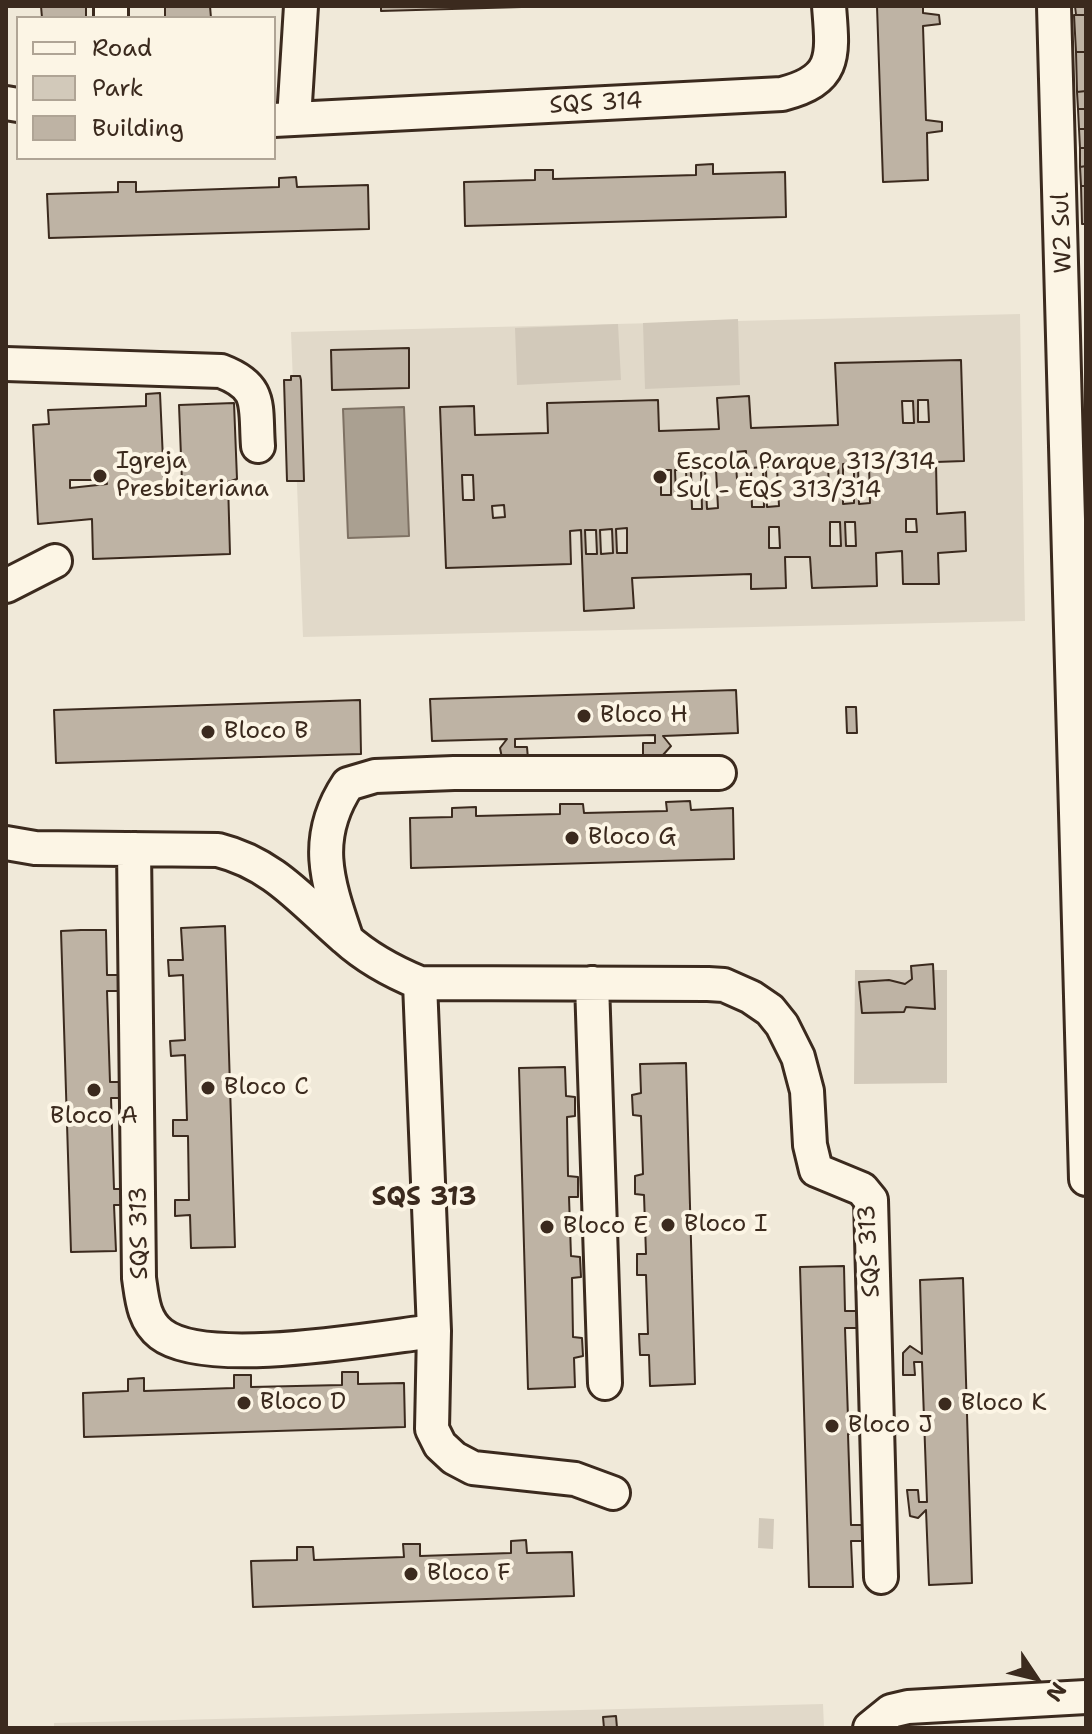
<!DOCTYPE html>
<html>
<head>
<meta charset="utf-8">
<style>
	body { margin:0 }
	#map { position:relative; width:1092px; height:1734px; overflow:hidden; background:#f0e9d9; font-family:"Shantell Sans",sans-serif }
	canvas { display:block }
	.frame { position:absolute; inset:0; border:8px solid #3b2a1e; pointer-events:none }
	.legend { position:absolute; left:16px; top:16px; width:260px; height:144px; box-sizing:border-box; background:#fcf5e5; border:2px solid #afa495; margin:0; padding:10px 14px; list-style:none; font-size:24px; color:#3b2a1e }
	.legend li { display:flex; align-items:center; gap:16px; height:40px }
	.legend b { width:40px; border:2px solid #afa495 }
	.north { position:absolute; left:996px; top:1638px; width:80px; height:80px; -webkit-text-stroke:6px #fcf5e5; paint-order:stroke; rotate:125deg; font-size:22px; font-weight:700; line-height:32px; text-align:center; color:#3b2a1e }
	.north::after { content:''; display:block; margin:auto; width:28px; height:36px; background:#3b2a1e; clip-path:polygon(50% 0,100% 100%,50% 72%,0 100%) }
</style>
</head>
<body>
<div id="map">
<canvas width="1092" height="1734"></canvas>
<div class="frame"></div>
<ul class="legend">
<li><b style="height:10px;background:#fcf5e5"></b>Road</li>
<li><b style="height:22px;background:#d2c9ba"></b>Park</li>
<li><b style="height:22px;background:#beb3a4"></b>Building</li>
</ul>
<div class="north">N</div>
</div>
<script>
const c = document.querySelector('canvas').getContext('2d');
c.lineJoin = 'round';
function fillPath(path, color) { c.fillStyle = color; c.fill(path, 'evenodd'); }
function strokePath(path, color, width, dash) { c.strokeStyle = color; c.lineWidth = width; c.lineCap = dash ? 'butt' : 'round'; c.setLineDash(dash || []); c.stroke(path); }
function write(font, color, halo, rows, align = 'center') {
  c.font = font + ' "Shantell Sans",sans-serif'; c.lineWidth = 8; c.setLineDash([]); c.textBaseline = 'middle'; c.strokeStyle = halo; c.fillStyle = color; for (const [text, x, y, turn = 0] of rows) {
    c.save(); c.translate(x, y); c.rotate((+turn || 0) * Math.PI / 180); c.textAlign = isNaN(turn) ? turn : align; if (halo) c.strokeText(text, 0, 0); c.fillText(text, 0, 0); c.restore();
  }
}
const built = new Path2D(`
	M1020,314L1025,621L303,637L291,332Z
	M823,1704L824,1728H54V1723Z`);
const green = new Path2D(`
	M738,319L740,385L645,389L643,323Z
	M618,324L621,380L517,385L515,328Z
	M855,970H947V1083L854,1084Z
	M759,1518L774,1519L773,1549L758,1548Z`);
const water = new Path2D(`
	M404,407L409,536L348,538L343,409Z`);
const building = new Path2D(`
	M41,6H86V18H42Z
	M165,6H210L211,18H165Z
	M381,6H557L381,11Z
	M877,6H923V13L939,15L940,24L923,26L926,120L942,122V131L927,133L928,180L883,182Z
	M1075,6H1086V15H1076Z
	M1074,15H1086V52H1076Z
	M1076,52H1086V91L1077,92Z
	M1086,91V109H1078L1077,92Z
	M1078,109H1086V129H1079Z
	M1079,129H1086V148H1080Z
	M1080,148H1086V166L1080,167Z
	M713,164V174L785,172L786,217L465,226L464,182L535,180V170H553V179L696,175V165Z
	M1086,166V186H1081L1080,167Z
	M296,177L297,187L368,185L369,229L49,238L47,194L118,192V182H136V192L279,187V178Z
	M1081,186H1086V224H1082Z
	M409,348V388L332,390L331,350Z
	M961,360L964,461L936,462L937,514L965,512L966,551L938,553L939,584H903L902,551L876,553L877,586L812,588L810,557H785L786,588L751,589V574L632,578L634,608L584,611L581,530L570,531L571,564L446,568L440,407L474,406L475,435L548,433L547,403L658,400L659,431L719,429L717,398L749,396L751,428L838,425L835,363ZM918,400H928L929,422H918ZM902,401H913L914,423H903ZM746,451L747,479H737L735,452ZM838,463L839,489L829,490L828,464ZM854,463V503L843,504V464ZM858,464H869L870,503L859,504ZM763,467L764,507H752L751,468ZM766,467H777L779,506L767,507ZM691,469H701L702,509H692ZM705,469H716L718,508L707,509ZM661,470H671V495H661ZM675,470H686L687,494H676ZM462,475H473L474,500H463ZM504,505L505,517L493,518L492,506ZM906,519H916L917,532H906ZM830,522H840L841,546H830ZM845,522H855L856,546H846ZM769,527H779L780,548H769ZM627,528V553H617L616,529ZM612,529L613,553L601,554L600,530ZM585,530H596L597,554H586Z
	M291,376H300L301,380L304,481H287L284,380H291Z
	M160,393L164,482H182L179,405L234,403L237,479L228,482L230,554L93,559L92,519L38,524L33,425L49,424L48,410L146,406V394ZM70,480H106L107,484L70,488Z
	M736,690L738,733L663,736L671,746L663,755H643V743H655V735L515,739V747H527L528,759L502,758L500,748L507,739L432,741L430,699Z
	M360,700L361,754L56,763L54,710Z
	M846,707H856L857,733H847Z
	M690,801L691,810L733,808L734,859L411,868L410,818L452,817V808L476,807V816L560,814V804H583L584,813L667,811L666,802Z
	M225,926L235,1247L191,1248L190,1215L175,1216V1200H189L188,1136H173V1120H187L185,1055L171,1056L170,1041L185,1040L183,975L169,976L168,960H183L181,928Z
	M81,930H106L107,975H120V991H107L110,1082H123V1098H111L114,1189H126L127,1205H114L116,1251L71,1252L61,931Z
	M933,964L935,1009L906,1007L904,1012L862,1013L859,982L889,980L905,984L912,979L911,966Z
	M686,1063L695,1384L650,1386L649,1355H640L639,1334H648L646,1275H637V1254H646L644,1195L635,1194V1176L643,1174L641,1116L633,1115L632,1095L641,1093L640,1064Z
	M565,1067L566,1096L575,1097V1116L567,1117L568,1176L578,1177V1197H569L571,1256L580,1257L581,1277L572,1278L573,1337L582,1338L583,1356L574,1358L575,1387L528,1389L519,1068Z
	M844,1266L845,1311H857V1328H845L848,1418H860L861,1434H848L851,1525H863L864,1541H851L853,1587H809L800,1267Z
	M963,1278L972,1583L929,1585L926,1510L918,1518L910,1516L907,1490H918L919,1502H927L922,1362H914L915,1375H903V1353L910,1346L922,1354L920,1280Z
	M342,1372H358V1384L404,1383L405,1427L84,1437L83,1393L128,1391V1379L144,1378V1391L234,1388V1375H251V1387L342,1385Z
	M526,1540L527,1553L572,1552L574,1596L253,1607L251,1561L297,1560V1547H313L314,1560L404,1557L403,1544H420V1556L511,1553V1541Z
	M616,1716L617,1728H604L603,1717Z`);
const minor = new Path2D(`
	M1054,6L1086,1179
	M111,18V6
	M6,103L18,105
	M294,119L301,6
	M274,120L782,94C837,80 833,56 829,6
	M6,364L221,371C263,387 255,405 258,446
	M6,586L55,561
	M6,843L35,848L218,850C274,864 303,902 345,938C367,958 393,972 420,983L708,984L724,985L751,997L770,1010L782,1025L798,1057L807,1091L810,1145L816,1170L862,1189L871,1200L881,1577
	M134,849L139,1278C142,1298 143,1320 161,1334C206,1369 376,1338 434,1331
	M346,937C327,881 312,838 348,784L375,776L454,773H719
	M420,983L434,1331L432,1429L440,1445L454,1458L473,1468L575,1479L613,1493
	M592,983L605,1383
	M870,1728L891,1711L908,1707L1086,1697`);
const markers = [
	[100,476,8,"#3b2a1e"],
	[660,477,8,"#3b2a1e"],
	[584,716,8,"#3b2a1e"],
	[208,732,8,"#3b2a1e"],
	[572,838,8,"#3b2a1e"],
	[208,1088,8,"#3b2a1e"],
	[94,1090,8,"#3b2a1e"],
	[668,1225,8,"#3b2a1e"],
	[547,1227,8,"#3b2a1e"],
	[244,1403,8,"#3b2a1e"],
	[945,1404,8,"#3b2a1e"],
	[832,1426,8,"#3b2a1e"],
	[411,1574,8,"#3b2a1e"]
];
const streetNames = [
	["SQS 314",596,104,-3],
	["W2 Sul",1063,233,-92],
	["SQS 313",140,1233,-91],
	["SQS 313",870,1251,-93]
];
const poiNames = [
	["Igreja",116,462],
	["Presbiteriana",116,490],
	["Escola Parque 313/314",676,463],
	["Sul - EQS 313/314",676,491],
	["Bloco H",600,716],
	["Bloco B",224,732],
	["Bloco G",588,838],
	["Bloco C",224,1088],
	["Bloco A",94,1117,"center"],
	["Bloco I",684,1225],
	["Bloco E",563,1227],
	["Bloco D",260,1403],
	["Bloco K",961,1404],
	["Bloco J",848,1426],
	["Bloco F",427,1574]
];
const neighbourhoodNames = [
	["SQS 313",424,1198]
];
fillPath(built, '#e1d9c9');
fillPath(green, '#d2c9ba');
fillPath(water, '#aaa091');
strokePath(water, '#7e7163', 2);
fillPath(building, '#beb3a4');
strokePath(building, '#3b2a1e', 2);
strokePath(minor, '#3b2a1e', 38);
strokePath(minor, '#fcf5e5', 32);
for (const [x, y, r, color] of markers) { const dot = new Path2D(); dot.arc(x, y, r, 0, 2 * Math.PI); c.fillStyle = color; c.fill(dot); strokePath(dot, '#fcf5e5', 3); }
write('24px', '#3b2a1e', '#fcf5e5', streetNames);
write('24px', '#3b2a1e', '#fcf5e5', poiNames, 'left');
write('bold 26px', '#3b2a1e', '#fcf5e5', neighbourhoodNames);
</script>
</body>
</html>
